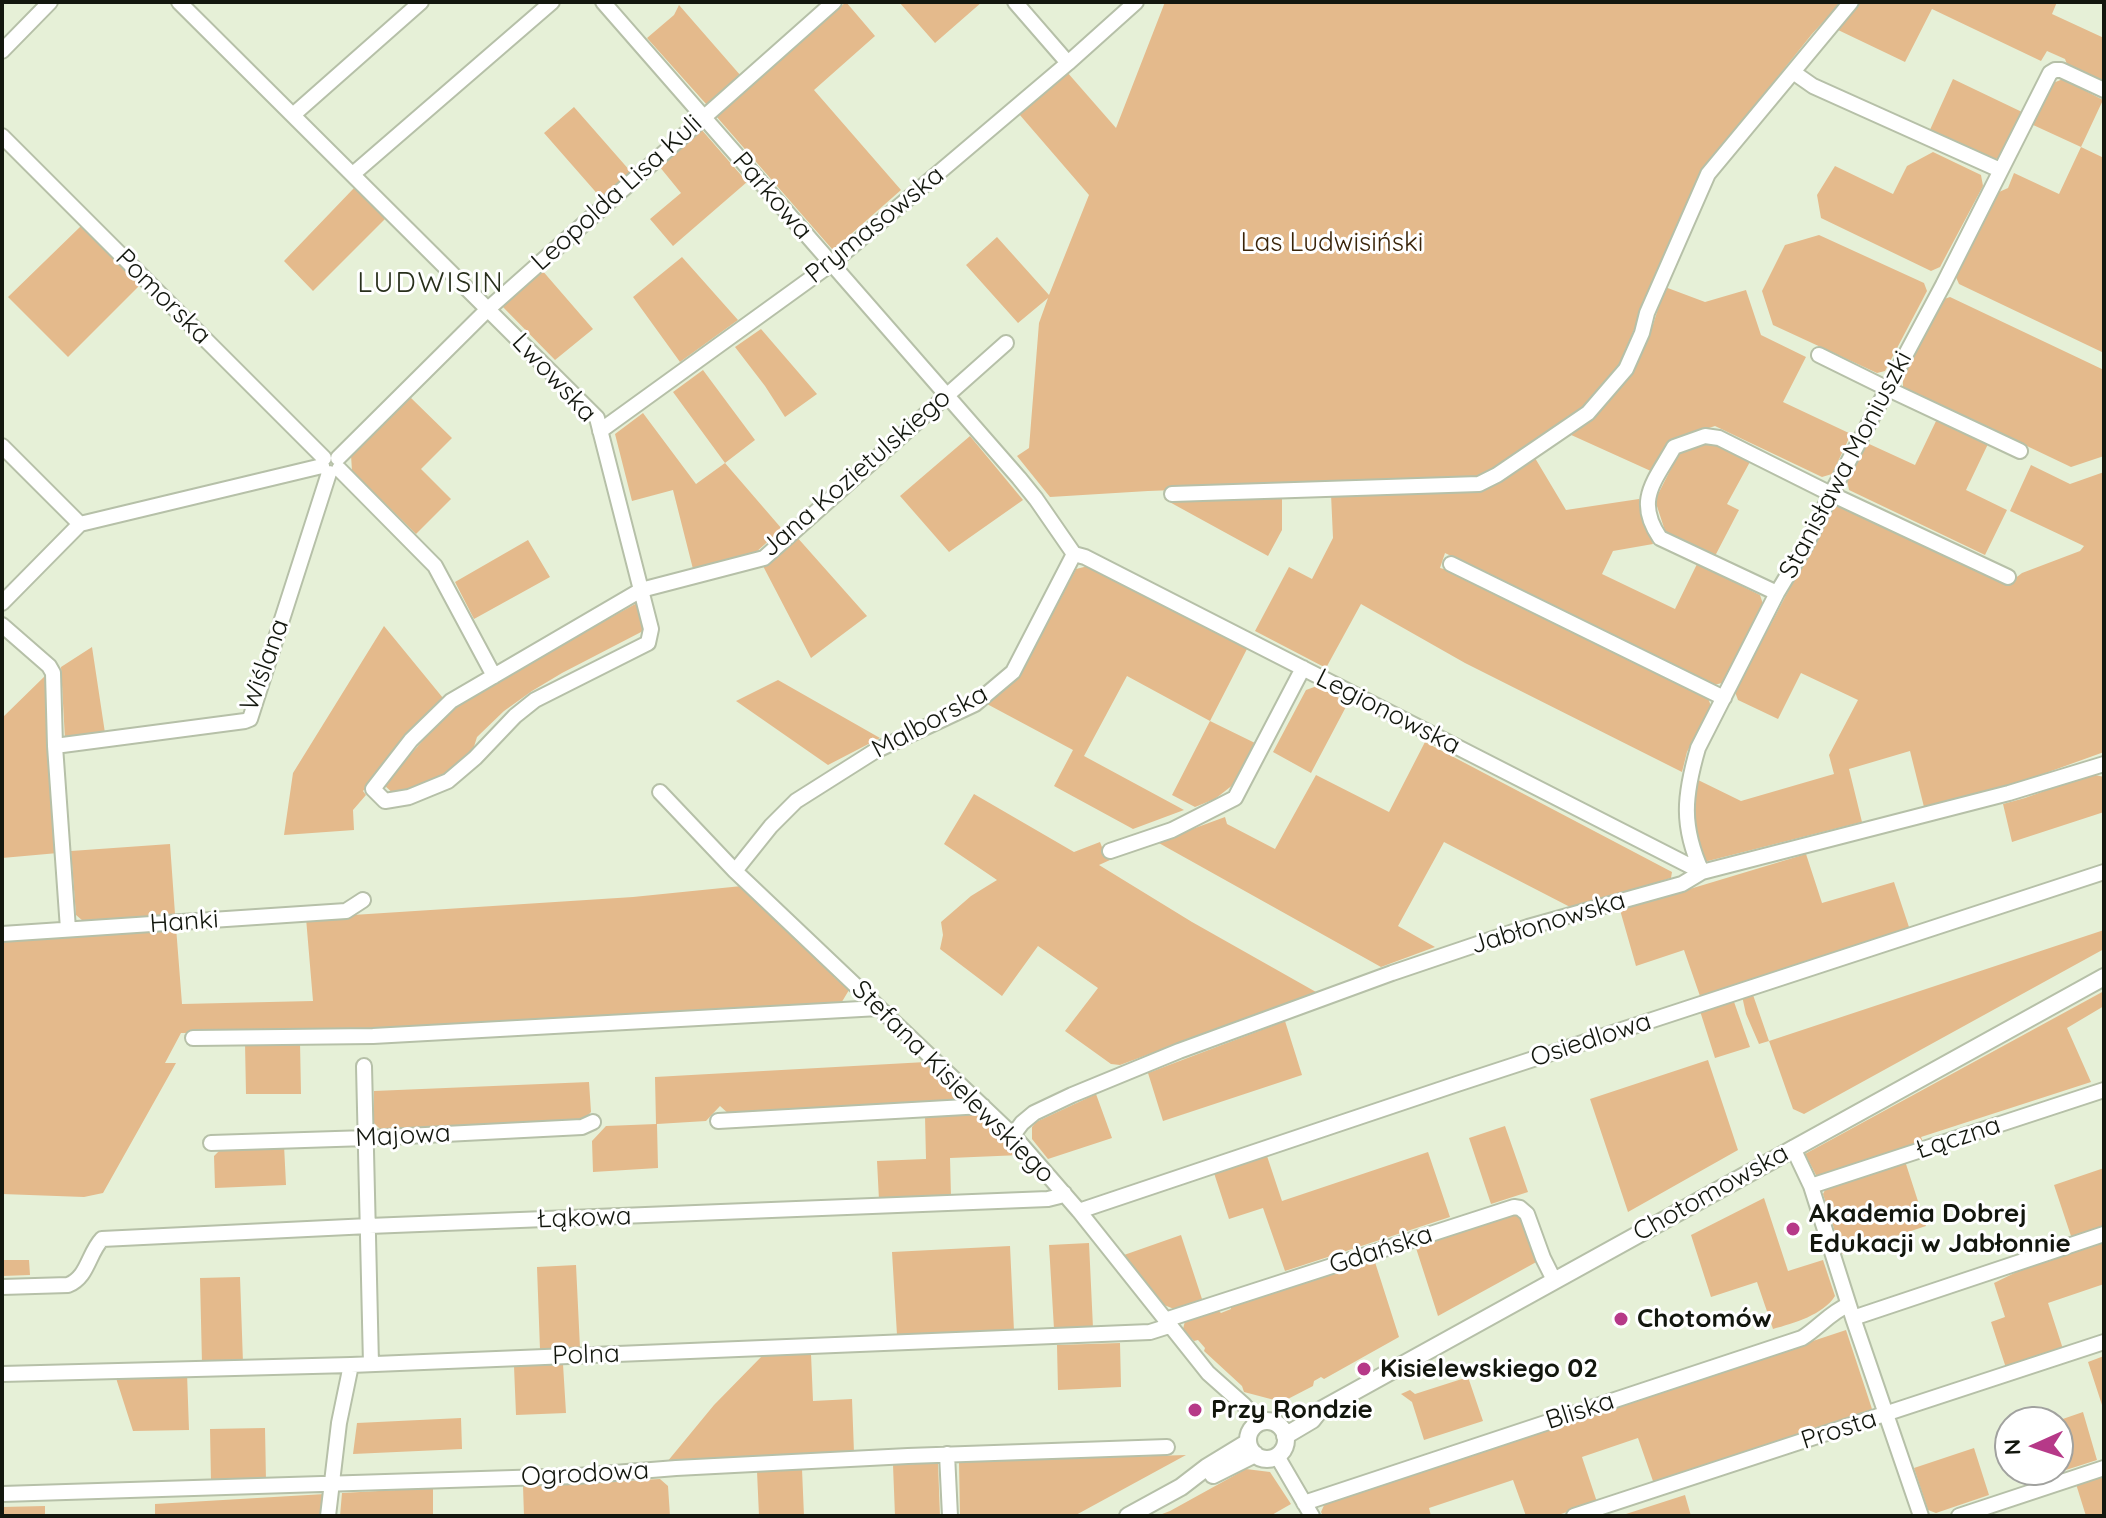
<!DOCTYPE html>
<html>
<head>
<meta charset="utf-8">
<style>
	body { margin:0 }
	#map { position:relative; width:2106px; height:1518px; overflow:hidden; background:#e6f0d7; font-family:Quicksand,sans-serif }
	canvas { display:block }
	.frame { position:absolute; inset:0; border:4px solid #13170e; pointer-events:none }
	.north { position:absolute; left:1994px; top:1406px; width:80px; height:80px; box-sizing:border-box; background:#fff; border:2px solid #a1a29f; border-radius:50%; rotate:267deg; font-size:22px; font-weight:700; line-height:32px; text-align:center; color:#13170e }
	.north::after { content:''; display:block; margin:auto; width:28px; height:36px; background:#b63988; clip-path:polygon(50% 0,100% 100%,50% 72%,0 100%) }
</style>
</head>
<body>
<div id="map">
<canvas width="2106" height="1518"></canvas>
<div class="frame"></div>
<div class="north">N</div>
</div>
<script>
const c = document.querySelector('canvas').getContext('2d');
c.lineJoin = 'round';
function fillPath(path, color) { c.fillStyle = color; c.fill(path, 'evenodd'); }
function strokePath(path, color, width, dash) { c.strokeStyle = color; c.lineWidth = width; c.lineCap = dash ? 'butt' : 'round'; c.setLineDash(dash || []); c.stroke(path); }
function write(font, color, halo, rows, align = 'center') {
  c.font = font + ' Quicksand,sans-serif'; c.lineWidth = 6; c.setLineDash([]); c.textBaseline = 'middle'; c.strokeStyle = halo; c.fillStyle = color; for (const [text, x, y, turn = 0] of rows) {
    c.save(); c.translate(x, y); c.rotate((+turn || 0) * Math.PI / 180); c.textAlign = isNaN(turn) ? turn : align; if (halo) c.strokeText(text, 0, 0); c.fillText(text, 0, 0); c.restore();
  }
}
const green = new Path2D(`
	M846,2L875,36L814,90L901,190L834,249H832L716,116Z
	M899,2H982L935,43Z
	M1165,2H1842L1812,34L1700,174L1616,372L1580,413L1482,478L1148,491L1050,497L1017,456L1029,448L1039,323L1048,298L1018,323L966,265L997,237L1049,295L1089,195L1019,114L1067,72L1116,128Z
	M1859,2H2057L2052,14L2104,38V84L2068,67L2065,59L2047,51L2041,61L1932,9L1905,62L1836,29Z
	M679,5L741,76L707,105L647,38L674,15Z
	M1953,79L2022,112L1999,158L1988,161L1929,132Z
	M2063,79L2103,100L2081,147L2104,158V353L1959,284L1955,275L1999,192L2008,188L2014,173L2059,194L2081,147L2031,124L2053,83Z
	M574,107L631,172L601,198L544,133Z
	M701,129L747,182L673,246L650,219L681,193L659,166Z
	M1933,152L1981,175L1983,186L1940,267L1931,271L1821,218L1817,195L1835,166L1893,194L1907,166Z
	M354,188L385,219L313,291L284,261Z
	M81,226L140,285L68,357L8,297Z
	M1819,235L1924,283L1927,291L1885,371L1877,373L1773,325L1762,291L1785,245Z
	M682,257L738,320L680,362L633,297Z
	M541,269L593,329L555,360L500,304Z
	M1665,287L1705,302L1746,290L1761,335L1806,357L1783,402L1851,434L1832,474L1822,477L1715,426L1669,441L1653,472L1569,434L1589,421L1625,378L1649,337Z
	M1950,297L2104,370V456L2071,467L1903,387V378L1941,300Z
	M761,329L817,394L785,417L765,386L735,347Z
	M703,370L755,440L725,463L782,529L755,553L693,569L673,490L632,501L615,434L643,413L696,484L725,463L673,392Z
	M410,397L452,438L421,469L451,499L416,534L352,471L351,455Z
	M1937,419L1988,444L1966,490L2007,510L1985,555L1849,490L1847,480L1867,443L1915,465Z
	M970,436L1023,500L949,552L900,496Z
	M1712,442L1751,460L1727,504L1739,510L1715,556L1666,534L1655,500L1679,453Z
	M1535,458L1566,510L1639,499L1653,544L1613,551L1602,574L1675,609L1697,564L1760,595L1763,604L1722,683L1714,685L1445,553L1440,568L1452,571L1708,698L1711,706L1687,752L1682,772L1465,663L1361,604L1326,668L1255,631L1289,567L1312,579L1333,538L1331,494L1486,488Z
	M2031,465L2070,484L2104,472V752L2018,783L1924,807L1910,751L1849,769L1862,822L1704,862C1694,830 1693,811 1694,778L1741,801L1834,774L1829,755L1858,700L1801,673L1778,719L1738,700L1735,692L1833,506L1842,503L2009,583L2022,573L2080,551L2084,546L2010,511Z
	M1282,494V530L1268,556L1164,499Z
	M796,536L867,616L811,658L763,566Z
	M528,540L550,577L474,619L455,582Z
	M1088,566L1247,649L1210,721L1255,743L1234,784L1215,799L1195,807L1172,795L1210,721L1127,676L1084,756L1184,810L1133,829L1054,786L1073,750L987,704L1021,674L1076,569Z
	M637,603L645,630L562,673L532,691L504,711L477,737L472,753L451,775L396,796L384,785L451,708L479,690Z
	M384,626L443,698L363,791L366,795L353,810L354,830L284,835L293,773Z
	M92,647L105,733L65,739L61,667Z
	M47,674L58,853L2,858V718Z
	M778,680L880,738L828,765L736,701Z
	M1317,686L1348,703L1311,773L1273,752L1306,690Z
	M1425,742L1672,872L1671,878L1572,908L1444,842L1398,926L1435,947L1381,967L1157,842L1225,817L1227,824L1275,849L1316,775L1389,812Z
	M2091,774L2104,777V812L2012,842L2003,804L2025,798Z
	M974,794L1074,852L1100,842L1105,855L1110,860L1099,865L1192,922L1316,992L1120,1065L1111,1064L1065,1031L1098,988L1038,946L1002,996L940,949L943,935L941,922L971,896L997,880L944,844Z
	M170,844L175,914L83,921L76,915L71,851Z
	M1806,854L1822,903L1894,882L1910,930L1701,999L1684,950L1636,966L1620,910Z
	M742,886L839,975L834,977L849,990L840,1005L373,1031L181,1033L165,1063H176L103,1193L84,1197L2,1194V941L176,927L182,1004L313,1001L306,918L633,897Z
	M2104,930V949L1804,1114L1793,1109L1769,1041L1759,1044L1746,1014L1742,996L1752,992L1769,1041Z
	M2104,991V1006L2067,1028L2091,1082L1921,1137L1923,1142L1817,1177L1805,1154Z
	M1733,999L1750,1047L1715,1058L1700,1011Z
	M1285,1021L1302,1075L1163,1121L1148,1073Z
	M300,1042L301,1094H246L245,1043Z
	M1708,1060L1738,1150L1628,1212L1590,1099Z
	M926,1062L966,1099L964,1104L730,1115L720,1106L706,1121L657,1124L658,1168L593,1172L592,1141L606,1126L656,1124L655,1077Z
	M589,1082L591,1112L582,1122L382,1131L374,1123V1091Z
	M1096,1094L1112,1138L1048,1159L1032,1139V1127L1036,1122Z
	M973,1113C994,1122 1007,1137 1021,1155L950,1158L951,1197L879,1200L877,1161L926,1159L925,1116Z
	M1505,1126L1528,1192L1491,1204L1469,1138Z
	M284,1145L286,1185L215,1188L214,1156L223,1147Z
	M1428,1152L1450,1217L1285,1271L1263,1208L1229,1219L1213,1170L1266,1153L1282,1201Z
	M1905,1161L1926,1226L1842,1254L1823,1194L1826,1188Z
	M2104,1168V1228L2072,1239L2054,1185Z
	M1764,1198L1788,1271L1823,1260L1835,1296C1823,1315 1794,1323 1773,1329L1757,1282L1711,1297L1691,1235Z
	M1515,1214L1523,1218L1540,1260L1438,1316L1415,1245Z
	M1181,1235L1202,1299L1174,1309L1164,1305L1124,1255Z
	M2104,1237V1284L2048,1303L2063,1349L2006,1368L1991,1322L2005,1317L1994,1283L2035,1263Z
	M1089,1243L1093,1328L1054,1329L1049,1245Z
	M1010,1246L1014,1331L897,1335L892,1252Z
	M1374,1259L1399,1337L1324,1379L1321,1377L1314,1381L1313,1386L1282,1402L1244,1392L1242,1386L1204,1351L1205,1348L1198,1340L1194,1341L1183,1329L1185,1321L1218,1310L1221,1313L1231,1309V1306Z
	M2,1260H29L30,1275L2,1276Z
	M576,1265L580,1348L540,1350L537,1267Z
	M240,1277L243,1363L202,1364L200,1278Z
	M1846,1330L1873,1412L1654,1484L1638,1438L1582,1457L1597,1502L1555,1516H1526L1513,1480L1429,1508L1431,1516H1323L1321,1512L1325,1503Z
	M1120,1343L1121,1387L1058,1390L1057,1345Z
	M811,1354L813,1401L852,1399L854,1453L667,1462L714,1405L762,1356Z
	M2104,1356V1405H2102L2088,1362Z
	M563,1364L566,1413L516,1415L514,1366Z
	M187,1373L189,1430L133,1431L115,1375Z
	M1468,1377L1483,1421L1424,1440L1412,1402L1401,1394L1410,1390L1415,1394Z
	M2083,1412L2097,1460L2044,1477L2042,1470H2058V1422H2054Z
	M461,1418L462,1449L353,1454L357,1423Z
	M265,1428L266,1481L211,1482L210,1429Z
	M1974,1448L1989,1495L1936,1513L1928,1510L1914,1468Z
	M1186,1455L1074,1516H960L959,1462Z
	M938,1463L940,1516H895L893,1465Z
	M802,1469L804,1516H759L757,1471Z
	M1246,1469L1270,1472L1291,1504L1270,1516H1157L1170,1511Z
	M2104,1475V1516H2086L2076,1484Z
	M660,1479L668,1486L670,1516H524L523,1486Z
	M433,1488V1516H340L342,1493Z
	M325,1494L323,1516H155V1504Z
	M1685,1495L1691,1516H1626V1514Z
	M45,1506V1516H2V1507Z`);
const minor = new Path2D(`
	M179,2L597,418L651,629L648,643L535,700L515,716L475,758L448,781L409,797L385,801L373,789L411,740L451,701L641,590L764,558L1006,343
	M603,2L1019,478L1036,499L1074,554
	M1015,2L1068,63
	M2,51L50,2
	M1793,72L1813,86L2000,170
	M293,115L421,2
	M2,136L324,458
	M353,174L552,2
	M1819,355L1886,388L2020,451
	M600,431L831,264L1068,63L1136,2
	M2,446L80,524
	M338,458L488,309L834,2
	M339,469L435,566L494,676
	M1172,494L1479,484L1497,475L1588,413L1626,369L1642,333L1647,313L1708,174L1851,2
	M1074,554L1085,557L1702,872
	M1451,564L1724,698
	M1777,593L1660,538C1634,500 1655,481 1674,447L1705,436L1719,438L1831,494L2008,577
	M2,603L80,524L322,466
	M2,625L49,666L53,673L55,746L68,929
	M55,746L245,721L250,719L329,473
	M660,792L735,871L1013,1135L1079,1211L1208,1373L1244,1405L1253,1416L1256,1424
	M1110,851L1172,830L1235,798L1303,668
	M735,871L771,826L796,801L875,751L975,704L1013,672L1074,554
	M1702,872C1681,826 1684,796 1698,748L1777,593L1807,543L1831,494L1943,285L2050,73L2055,70H2061L2104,90
	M2,934L346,911L363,900
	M193,1038L373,1036L879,1008
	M364,1066L371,1364
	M718,1121L983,1106
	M1013,1135L1022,1123L1034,1113L1072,1095L1179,1051L1392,973L1463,949L1528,927L1682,884L1702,872L2009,793L2104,764
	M211,1143L367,1138L582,1127L593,1122
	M1793,1148L1811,1186L1853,1318L1921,1516
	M1811,1186L2104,1090
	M1079,1211L1457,1084L2104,872
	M2,1287L68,1285C88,1277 88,1254 102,1239L369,1226L1048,1199L1060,1196L1064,1193
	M1853,1318L2104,1234
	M1165,1320L1514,1207L1520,1208L1527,1214L1543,1258L1554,1280
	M2,1374L351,1365L1150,1332L1169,1326
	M947,1454L950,1516
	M1277,1456L1312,1516
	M2,1494L577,1476L676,1468L908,1456L1167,1447
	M1304,1503L1802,1338C1818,1328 1831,1312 1848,1305
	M328,1516L339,1423L351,1365
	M1574,1516L2104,1342
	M1959,1516L2104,1468`);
const tertiary = new Path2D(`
	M1248 1440a19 19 0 1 1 38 0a19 19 0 1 1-38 0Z
	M1285,1436L1312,1420L1319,1411L2104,977
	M1213,1475L1255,1454
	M1128,1516L1181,1487L1207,1467L1248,1442`);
const markers = [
	[1793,1229,8,"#b63988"],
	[1621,1319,8,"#b63988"],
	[1364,1369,8,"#b63988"],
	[1195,1410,8,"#b63988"]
];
const streetNames = [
	["Leopolda Lisa Kuli",617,193,-42],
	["Parkowa",772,196,49],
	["Prymasowska",875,225,-39],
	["Pomorska",163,297,45],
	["Lwowska",554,378,47],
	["Stanisława Moniuszki",1846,465,-62],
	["Jana Kozietulskiego",856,473,-41],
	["Wiślana",265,665,-70],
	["Legionowska",1388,712,27],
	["Malborska",930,722,-28],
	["Hanki",184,922,-4],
	["Jabłonowska",1548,923,-17],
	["Osiedlowa",1591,1040,-18],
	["Stefana Kisielewskiego",953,1082,45],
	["Majowa",403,1136,-3],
	["Łączna",1958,1138,-18],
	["Chotomowska",1711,1193,-29],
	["Łąkowa",584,1218,-2],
	["Gdańska",1381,1250,-18],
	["Polna",586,1355,-2],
	["Bliska",1580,1411,-18],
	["Prosta",1839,1430,-18],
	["Ogrodowa",585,1474,-3]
];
const parkNames = [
	["Las Ludwisiński",1332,243]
];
const poiNames = [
	["Akademia Dobrej",1809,1214],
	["Edukacji w Jabłonnie",1809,1244],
	["Chotomów",1637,1319],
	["Kisielewskiego 02",1380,1369],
	["Przy Rondzie",1211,1410]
];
const neighbourhoodNames = [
	["LUDWISIN",431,284]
];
fillPath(green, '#e4ba8c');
strokePath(minor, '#b6c0a8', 18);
strokePath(tertiary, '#b6c0a8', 20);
strokePath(minor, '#fff', 14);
strokePath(tertiary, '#fff', 16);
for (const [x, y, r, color] of markers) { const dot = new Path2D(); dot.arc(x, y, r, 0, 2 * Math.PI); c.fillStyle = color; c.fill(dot); strokePath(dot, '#fff', 3); }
write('26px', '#13170e', '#fff', streetNames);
write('26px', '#392409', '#fff', parkNames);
write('bold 26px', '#13170e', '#fff', poiNames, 'left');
c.letterSpacing = '2px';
write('28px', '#282f1b', '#fff', neighbourhoodNames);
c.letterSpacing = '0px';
</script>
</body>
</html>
